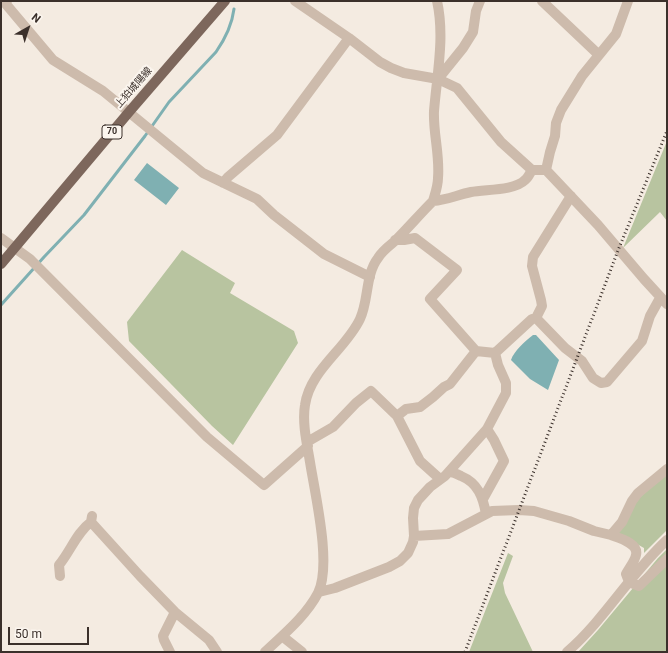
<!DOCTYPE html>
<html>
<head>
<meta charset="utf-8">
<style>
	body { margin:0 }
	#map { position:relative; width:668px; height:653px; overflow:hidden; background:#f4ebe1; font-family:Roboto,sans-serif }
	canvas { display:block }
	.frame { position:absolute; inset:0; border:2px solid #3b302b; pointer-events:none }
	.north { position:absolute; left:8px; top:8px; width:40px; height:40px; -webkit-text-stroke:3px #fbf5ee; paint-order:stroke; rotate:39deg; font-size:11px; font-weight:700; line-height:16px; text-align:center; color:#3b302b }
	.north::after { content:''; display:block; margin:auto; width:14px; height:18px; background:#3b302b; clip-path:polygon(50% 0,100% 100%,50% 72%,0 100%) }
	.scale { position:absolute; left:8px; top:627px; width:81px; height:18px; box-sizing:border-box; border:2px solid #3b302b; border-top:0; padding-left:5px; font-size:12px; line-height:14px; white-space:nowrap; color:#3b302b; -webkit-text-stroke:3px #fbf5ee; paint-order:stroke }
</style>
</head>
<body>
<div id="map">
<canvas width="668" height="653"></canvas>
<div class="frame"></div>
<div class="north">N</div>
<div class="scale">50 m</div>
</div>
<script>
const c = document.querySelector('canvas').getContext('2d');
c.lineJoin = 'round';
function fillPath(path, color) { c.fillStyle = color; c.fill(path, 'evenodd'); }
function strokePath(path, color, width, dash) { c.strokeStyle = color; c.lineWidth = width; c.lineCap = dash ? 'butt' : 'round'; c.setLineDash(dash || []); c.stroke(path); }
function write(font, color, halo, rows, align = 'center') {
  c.font = font + ' Roboto,"Noto Sans JP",sans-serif'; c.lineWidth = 4; c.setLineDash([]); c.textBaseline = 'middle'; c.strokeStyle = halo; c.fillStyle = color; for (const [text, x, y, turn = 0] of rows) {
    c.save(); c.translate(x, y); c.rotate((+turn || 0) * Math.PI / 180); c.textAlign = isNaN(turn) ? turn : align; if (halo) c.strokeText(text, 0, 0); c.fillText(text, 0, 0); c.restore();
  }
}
const green = new Path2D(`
	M667,141V221L660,212L623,248Z
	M182,250L235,283L230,293L294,331L298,343L233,445L212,426L129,341L127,322Z
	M667,472V530L644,553V548L617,533L635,502Z
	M667,549V652H578L598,630L658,558Z
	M508,553L513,556L503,583L505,593L533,652H469Z`);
const water = new Path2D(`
	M147,163L179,188L166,205L134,180Z
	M533,335H536L559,360L548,390L530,379L511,360C514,351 525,341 533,335Z`);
const stream = new Path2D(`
	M1,305L44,257L84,215L145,136L169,102L216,52C225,39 232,25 234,9`);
const street = new Path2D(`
	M7,1L5,3L53,60L103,91L203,173L257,199L274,215L324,254L370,277
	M295,1L349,38L380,62L391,68L404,73L438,79L457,88L501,142L532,170H546L598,225L644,279L667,304
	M542,1L599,55
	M438,79L463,48L473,32L476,11L480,1
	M546,170L550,152L555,136L556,123L561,110L582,76L616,34L628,1
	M223,183L228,177L277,135L349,38
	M433,201C447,200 457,195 471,192C485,189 514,191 525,180C528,178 530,173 532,170
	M1,238L30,259L207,437L264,485L308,446
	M395,240H404L415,238L457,270L430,299L476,351
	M536,318L565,348L582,361L593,378L601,383L607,382L642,341L650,316L660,298
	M397,416L406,409L420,407L433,397L444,387L450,384L476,351L495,353L532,319L536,318L542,306L541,300L532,266L533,257L571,196
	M307,442L333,427L356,403L371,391L397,416L420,461L440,479
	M449,472C453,472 457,474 461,476C478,483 483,497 486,514
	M483,499L504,461L494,440L487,429
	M91,522L140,576L175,612L209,640L217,652
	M611,535C619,538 639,543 636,555C635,561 629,568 626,574L629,582L639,586L667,559
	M414,536L448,534L492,511L519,510L534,511L569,521L594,531L611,535L622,522L632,501L638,493L667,469
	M60,576L59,565C70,552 77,532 91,522L92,516
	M319,592L335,588L389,567L400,561L408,553L413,542L414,536L413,518L414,508L418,500L430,487L445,476L487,429L506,393V383L498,365L495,353
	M282,636L302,652
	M170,652L164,640L163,636L175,612
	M265,652C284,634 306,616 318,593C332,565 315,494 310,462C307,444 302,423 305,405C310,370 346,349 360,319C369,300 365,275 378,258C382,251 389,246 395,241C408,228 420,214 433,201C435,194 438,186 438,178C440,155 433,133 434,111C437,74 445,37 437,1
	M567,652C605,619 630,574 667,540`);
const primary = new Path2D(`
	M1,264L129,112L225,1`);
const rail = new Path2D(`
	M465,652L619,248L667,131`);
const shields = [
	[112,132,20]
];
const shieldNames = [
	["70",112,132]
];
const streetNames = [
	["上狛城陽線",134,88,-49]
];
fillPath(green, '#b8c4a0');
fillPath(water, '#7fb0b2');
strokePath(stream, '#7fb0b2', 3);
strokePath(street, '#cdbbac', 10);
strokePath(primary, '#7d675c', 10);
strokePath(rail, '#3b302b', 3, [1, 3]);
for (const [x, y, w] of shields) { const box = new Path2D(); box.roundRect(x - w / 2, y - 7, w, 14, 3); c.fillStyle = '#fbf5ee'; c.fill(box); strokePath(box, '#3b302b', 1); }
write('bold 9px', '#3b302b', null, shieldNames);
write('10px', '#3b302b', '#fbf5ee', streetNames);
</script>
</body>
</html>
